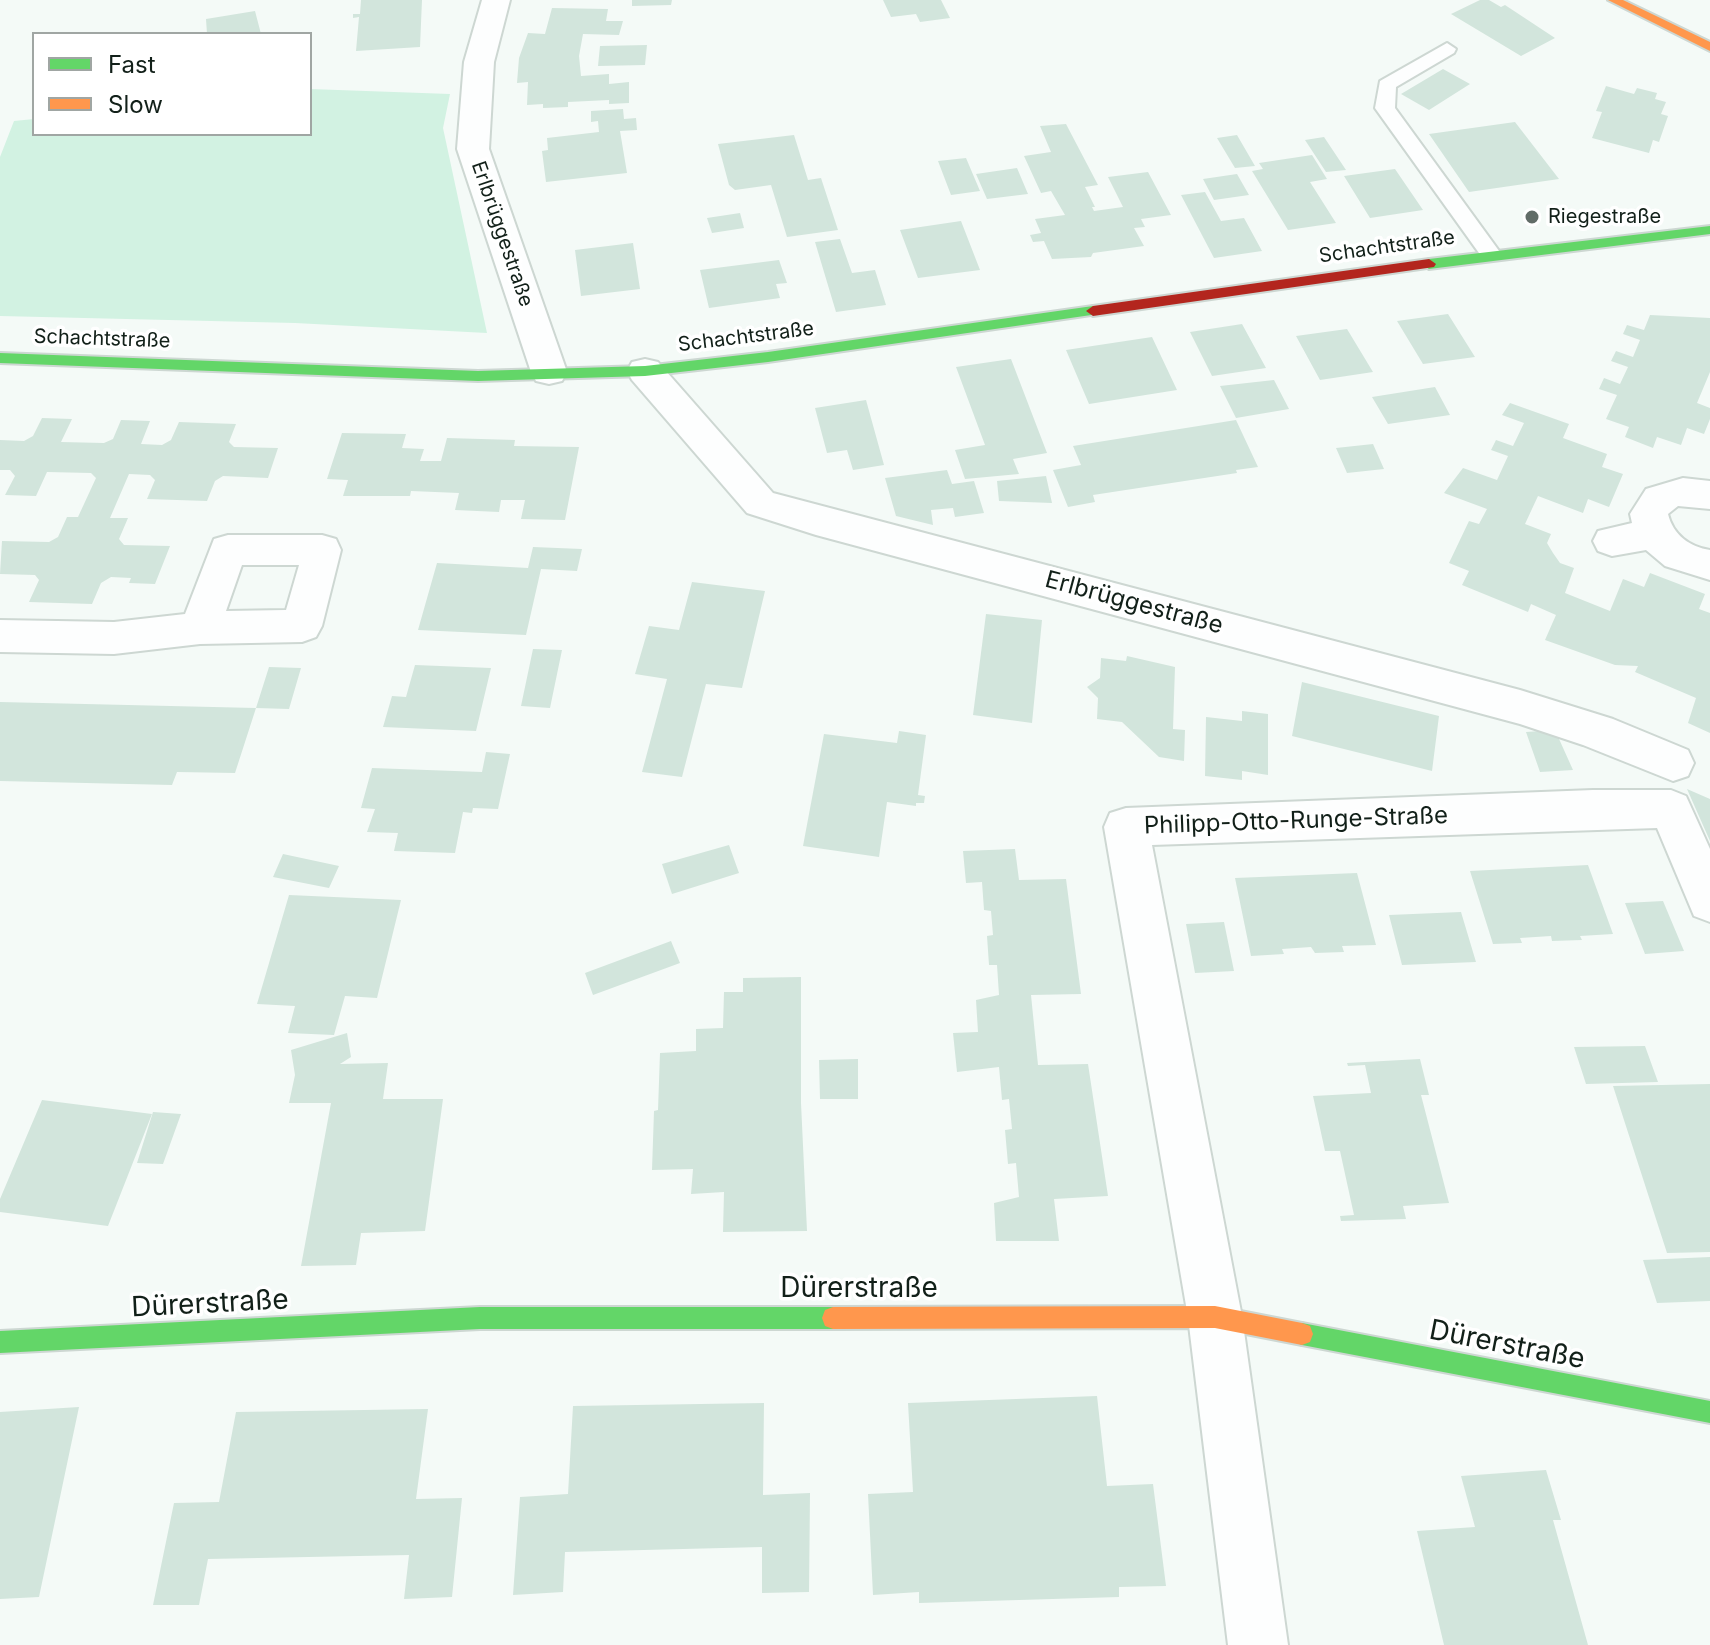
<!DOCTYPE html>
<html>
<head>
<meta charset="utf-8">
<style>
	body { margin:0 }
	#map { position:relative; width:1710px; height:1645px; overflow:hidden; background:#f4faf7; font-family:Inter,sans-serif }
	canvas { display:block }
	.legend { position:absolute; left:32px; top:32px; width:280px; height:104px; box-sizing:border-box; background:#fff; border:2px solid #a0a6a3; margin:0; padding:10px 14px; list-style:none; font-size:24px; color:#122019 }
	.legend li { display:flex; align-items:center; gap:16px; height:40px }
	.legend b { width:40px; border:2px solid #a0a6a3 }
</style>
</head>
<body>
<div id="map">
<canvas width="1710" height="1645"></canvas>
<ul class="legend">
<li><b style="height:10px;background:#63d668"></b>Fast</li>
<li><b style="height:10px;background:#ff974d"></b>Slow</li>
</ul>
</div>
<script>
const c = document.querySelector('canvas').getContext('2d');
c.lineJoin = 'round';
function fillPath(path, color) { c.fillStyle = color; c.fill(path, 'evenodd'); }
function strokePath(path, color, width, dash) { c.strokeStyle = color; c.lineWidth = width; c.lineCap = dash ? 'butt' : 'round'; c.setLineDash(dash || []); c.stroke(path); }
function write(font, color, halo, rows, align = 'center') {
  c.font = font + ' Inter,sans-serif'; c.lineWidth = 7; c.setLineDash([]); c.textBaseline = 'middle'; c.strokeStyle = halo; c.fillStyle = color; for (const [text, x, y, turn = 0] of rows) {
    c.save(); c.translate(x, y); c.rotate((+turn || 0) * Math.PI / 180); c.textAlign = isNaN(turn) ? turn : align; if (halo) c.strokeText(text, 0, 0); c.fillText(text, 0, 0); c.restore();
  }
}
const green = new Path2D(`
	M310,89L450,94L443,128L487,333L295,323L0,316V157L14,121L34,119V134H310Z`);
const building = new Path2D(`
	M361,0H422L420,47L356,51L359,17L353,18V14H360Z
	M632,0H672L671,5L632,6Z
	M883,0H941L950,18L920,22L916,14L891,17Z
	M1480,0H1489L1501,7L1505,5L1555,38L1521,56L1451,14Z
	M552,8L608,9L606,21H623L619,35L583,34L579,56L581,76L609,74V84L629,82V103L609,104V100L568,102V107L543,108V104L527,105L528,82L517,83L519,58L528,33L545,34Z
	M255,11L261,34H207L206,19Z
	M647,45L645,65L598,66L600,46Z
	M1443,69L1470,84L1429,110L1401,94Z
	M1606,86L1634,94L1637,88L1657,93L1655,99L1666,102L1661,114L1668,116L1659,142L1653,140L1649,153L1592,138L1602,112L1596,111Z
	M623,109L624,119L636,118L637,130L620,131L627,173L546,182L542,151L548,150L547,138L599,132L598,121L591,122V111Z
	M1515,122L1559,179L1469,192L1429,134Z
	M1066,124L1098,185L1085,187L1095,207H1092L1094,211L1123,207L1108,177L1148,172L1171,215L1141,219L1145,227L1134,228L1144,246L1093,253L1091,257L1052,259L1044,241L1033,242L1030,235L1041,233L1035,219L1065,215L1051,191L1041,193L1024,156L1051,152L1040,126Z
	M794,135L808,180L821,178L838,230L787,237L771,185L735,190L729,185L718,144Z
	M1237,135L1255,166L1235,168L1217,138Z
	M1324,137L1346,170L1326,172L1305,140Z
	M1312,155L1327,179L1310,182L1336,223L1288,230L1252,171L1263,169L1259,163Z
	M966,158L980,191L951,195L938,161Z
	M1017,168L1028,194L987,199L976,174Z
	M1395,169L1423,210L1370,218L1344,176Z
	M1237,174L1249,195L1214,200L1203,179Z
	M1205,192L1221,221L1244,218L1262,251L1214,258L1181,195Z
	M740,213L744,228L712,233L707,218Z
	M961,221L980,270L918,278L900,230Z
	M840,239L852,273L875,270L886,305L836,312L815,242Z
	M633,243L640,289L581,296L575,250Z
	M779,260L787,283L776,284L780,298L709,308L700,270Z
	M1448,314L1475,357L1423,364L1397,321Z
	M1650,315L1710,318V372L1697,403L1710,408V419L1704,434L1687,428L1681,445L1657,437L1653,448L1625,437L1629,427L1606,419L1617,395L1599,389L1604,378L1620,384L1628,367L1611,361L1616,351L1633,357L1640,340L1623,334L1627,325L1644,330Z
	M1242,324L1266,368L1212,376L1190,332Z
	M1347,329L1373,372L1320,380L1296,336Z
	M1152,337L1177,390L1089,404L1066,350Z
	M1011,359L1047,453L1013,459L1019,474L965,479L955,450L985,445L956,367Z
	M1274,380L1289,409L1236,418L1220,386Z
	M1435,387L1450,415L1388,424L1372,397Z
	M866,400L884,465L853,470L847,450L827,453L815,408Z
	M1510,403L1569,424L1563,438L1607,454L1602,467L1623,474L1609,507L1588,499L1583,513L1538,496L1525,524L1551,534L1547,543L1553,553L1560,563L1574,568L1565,593L1610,611L1623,579L1644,587L1650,573L1705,594L1699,609L1710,613V733L1688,723L1696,698L1635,672L1638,666L1615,665L1545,640L1556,615L1531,604L1528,612L1462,585L1469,571L1449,563L1469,521L1479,524L1487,509L1444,493L1463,468L1497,480L1508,456L1491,450L1496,440L1513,446L1524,423L1502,415Z
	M42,418L72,419L61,442L104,443L113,439L121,420L150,421L141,444L162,445L171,440L179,422L207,423L236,424L229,442L234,447L278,448L268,478L223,476L215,481L207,501L147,499L155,480L150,475L129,474L110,518H128L119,539L124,545L170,546L155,584L129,583L131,578L111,577L101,583L92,604L29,602L39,580L35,575L0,574L2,541L49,542L58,537L67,517H78L96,478L91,473L47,472L36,496L5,495L15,476L10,470H0V440L24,441L33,436Z
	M1236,420L1258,467L1236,470L1237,473L1093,495L1095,502L1068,507L1053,470L1081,465L1073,446Z
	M342,433L406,434L402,448L424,449L420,461H441L447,438L515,440L514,446L579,447L565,520L521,519L525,500H501L499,512L455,510L459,493L411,491L410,496H343L348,480L327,479Z
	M1373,444L1384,469L1347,473L1336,448Z
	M947,470L952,484L974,481L984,513L955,517L953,508L931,510L933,525L896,516L885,478Z
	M1046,476L1052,503L999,501L997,481Z
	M533,547L582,549L577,571L541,569L526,635L418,630L437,563L528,568Z
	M692,582L765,591L742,688L706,684L682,777L642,772L667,679L635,674L649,626L679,630Z
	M986,614L1042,620L1032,723L973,715Z
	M533,649L562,650L550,708L521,706Z
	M1127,656L1175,667L1173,729L1185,730L1184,761L1159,757L1122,722L1097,719L1098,698L1087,687L1100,678L1101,658L1126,661Z
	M415,665L491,668L476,731L383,727L392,696L406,697Z
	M269,667L301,668L289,709L256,708L235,773L177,772L172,785L0,781V702L256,708Z
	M1302,682L1439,716L1432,771L1292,736Z
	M1242,711L1268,714V775L1242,771V780L1205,776L1206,717L1242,721Z
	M1555,730L1573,770L1540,772L1526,732Z
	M899,731L926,735L918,795L925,796L924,803H916V806L887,802L879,857L803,846L824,734L897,743Z
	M486,752L510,754L498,809L473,808L472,813L463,812L455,853L394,851L398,833L367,832L375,809L361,808L372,768L482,772Z
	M1687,789L1710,799V841Z
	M729,845L739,873L672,894L662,864Z
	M1015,849L1019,880L1066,879L1081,994L1031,995L1038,1065L1088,1064L1108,1196L1054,1199L1059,1241H996L994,1203L1019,1197L1016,1163L1008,1164L1005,1130L1012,1129L1009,1099L1002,1100L999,1067L957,1072L953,1033L978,1032L976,1000L999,995L997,965H989L987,936L993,935L991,911L984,910L982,882L966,883L963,851Z
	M283,854L339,866L329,888L273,877Z
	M1588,865L1613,934L1580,936L1582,940L1552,941L1551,936L1520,938L1522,943L1493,944L1470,871Z
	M1357,873L1376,945L1342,946L1344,952L1315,953L1311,947L1282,949L1284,954L1251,956L1235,878Z
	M289,895L401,900L377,998L345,996L334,1035L288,1033L295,1006L257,1004Z
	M1663,901L1684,951L1645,954L1625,903Z
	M1461,912L1476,962L1402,965L1389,915Z
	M1224,922L1234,971L1195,973L1186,924Z
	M671,941L680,963L593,995L585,973Z
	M801,977V1103L807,1231L723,1232L724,1192L691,1194L693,1169L652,1170L654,1111L658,1110L660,1053L696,1051V1029L723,1028L724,992H743V978Z
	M347,1033L351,1057L340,1064L388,1063L383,1099H443L425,1231L361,1233L356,1265L301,1266L331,1103H289L295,1075L291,1050Z
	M1645,1046L1658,1082L1586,1084L1574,1047Z
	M858,1059V1099H820L819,1060Z
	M1420,1059L1429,1095H1421L1449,1203L1403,1206L1406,1219L1341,1221L1340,1216L1354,1215L1340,1151H1325L1313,1096L1371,1093L1365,1065L1348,1066L1347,1063Z
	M1710,1084V1252L1667,1253L1613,1086Z
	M42,1100L152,1114L108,1226L0,1212V1199Z
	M153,1112L181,1114L163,1164L137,1163Z
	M1710,1257V1301L1657,1303L1643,1260Z
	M1097,1396L1107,1486L1153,1484L1166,1586L1119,1587V1597L919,1603V1592L873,1595L868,1494L913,1492L908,1403Z
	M764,1403L763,1495L810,1493L809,1592L762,1593V1547L565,1552L563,1592L513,1595L520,1497L568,1494L573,1406Z
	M79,1407L39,1597L0,1599V1412Z
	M428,1409L416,1499L462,1498L452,1597L404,1599L409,1555L208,1559L199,1605H153L174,1503L219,1502L236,1412Z
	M1546,1470L1561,1520H1553L1588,1645H1444L1417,1531L1475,1527L1461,1476Z`);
const lane = new Path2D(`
	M1447,43L1456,49L1454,53L1396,87L1395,108L1502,255L1498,260H1484L1375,108L1380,81Z`);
const street = new Path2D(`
	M482,0H510L494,62L489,149L567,372L562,381L549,384L536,381L531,372L457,149L464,62Z
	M645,359L658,362L773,493L1520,690L1613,719L1688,750L1694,763L1688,776L1673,781L1583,745L1520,724L816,535L747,513L632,380L627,371L632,362Z
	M1683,478L1710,481V509L1678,506L1668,514C1673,535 1690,547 1710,550V580L1665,566L1646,550L1612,556L1598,551L1593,541L1598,531L1632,523L1630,514L1646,489Z
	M228,535H322L336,539L341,550L322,626L316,637L302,642L200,644L114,654L0,652V620L114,622L185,614L214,539ZM242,565H299L286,610L226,611Z
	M1593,790H1671L1686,796L1710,849V922L1694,916L1657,828L1152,845L1242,1317L1288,1645H1228L1188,1317L1104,827L1110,813L1126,808Z`);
const fast = new Path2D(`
	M1710,226V234L1429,269L1422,264L1429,259Z
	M1093,306L1098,308V314L768,362L645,376L478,381L0,363V353L478,371L645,366L768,352Z
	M480,1307H833L841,1310L844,1318L841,1326L833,1329H480L0,1353V1331Z
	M1302,1323L1710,1401V1423L1302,1345L1294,1342L1291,1334L1294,1326Z`);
const slow = new Path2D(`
	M1608,0H1623L1710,42V51Z
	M1215,1306L1302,1323L1310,1326L1313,1334L1310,1342L1302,1345L1215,1328L833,1329L825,1326L822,1318L825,1310L833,1307Z`);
const jam = new Path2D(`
	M1429,259L1436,264L1434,267L1093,316L1086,311L1093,306Z`);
const markers = [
	[1532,217,8,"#616c67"]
];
const farPoinames = [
	["Riegestraße",1548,217]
];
const farStreetnames = [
	["Erlbrüggestraße",502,234,71],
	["Schachtstraße",1387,247,-8],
	["Schachtstraße",746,337,-7],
	["Schachtstraße",102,339,2]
];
const streetNames = [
	["Erlbrüggestraße",1134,603,15],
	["Philipp-Otto-Runge-Straße",1296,821,-2]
];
const nearStreetnames = [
	["Dürerstraße",859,1289],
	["Dürerstraße",210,1304,-3],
	["Dürerstraße",1507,1345,11]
];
fillPath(green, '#d2f2e2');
fillPath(building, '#d2e5dc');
strokePath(lane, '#cdd7d2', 4);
strokePath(street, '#cdd7d2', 4);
strokePath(fast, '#cdd7d2', 4);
strokePath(slow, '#cdd7d2', 4);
strokePath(jam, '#cdd7d2', 4);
fillPath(lane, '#fdfefe');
fillPath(street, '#fdfefe');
fillPath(fast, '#63d668');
fillPath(slow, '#ff974d');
fillPath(jam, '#b3261e');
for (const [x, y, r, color] of markers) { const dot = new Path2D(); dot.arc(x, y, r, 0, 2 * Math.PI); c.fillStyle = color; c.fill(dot); strokePath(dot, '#fff', 3); }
write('20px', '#122019', '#fff', farPoinames, 'left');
write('20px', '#122019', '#fff', farStreetnames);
write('24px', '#122019', '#fff', streetNames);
write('28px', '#122019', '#fff', nearStreetnames);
</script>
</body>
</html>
